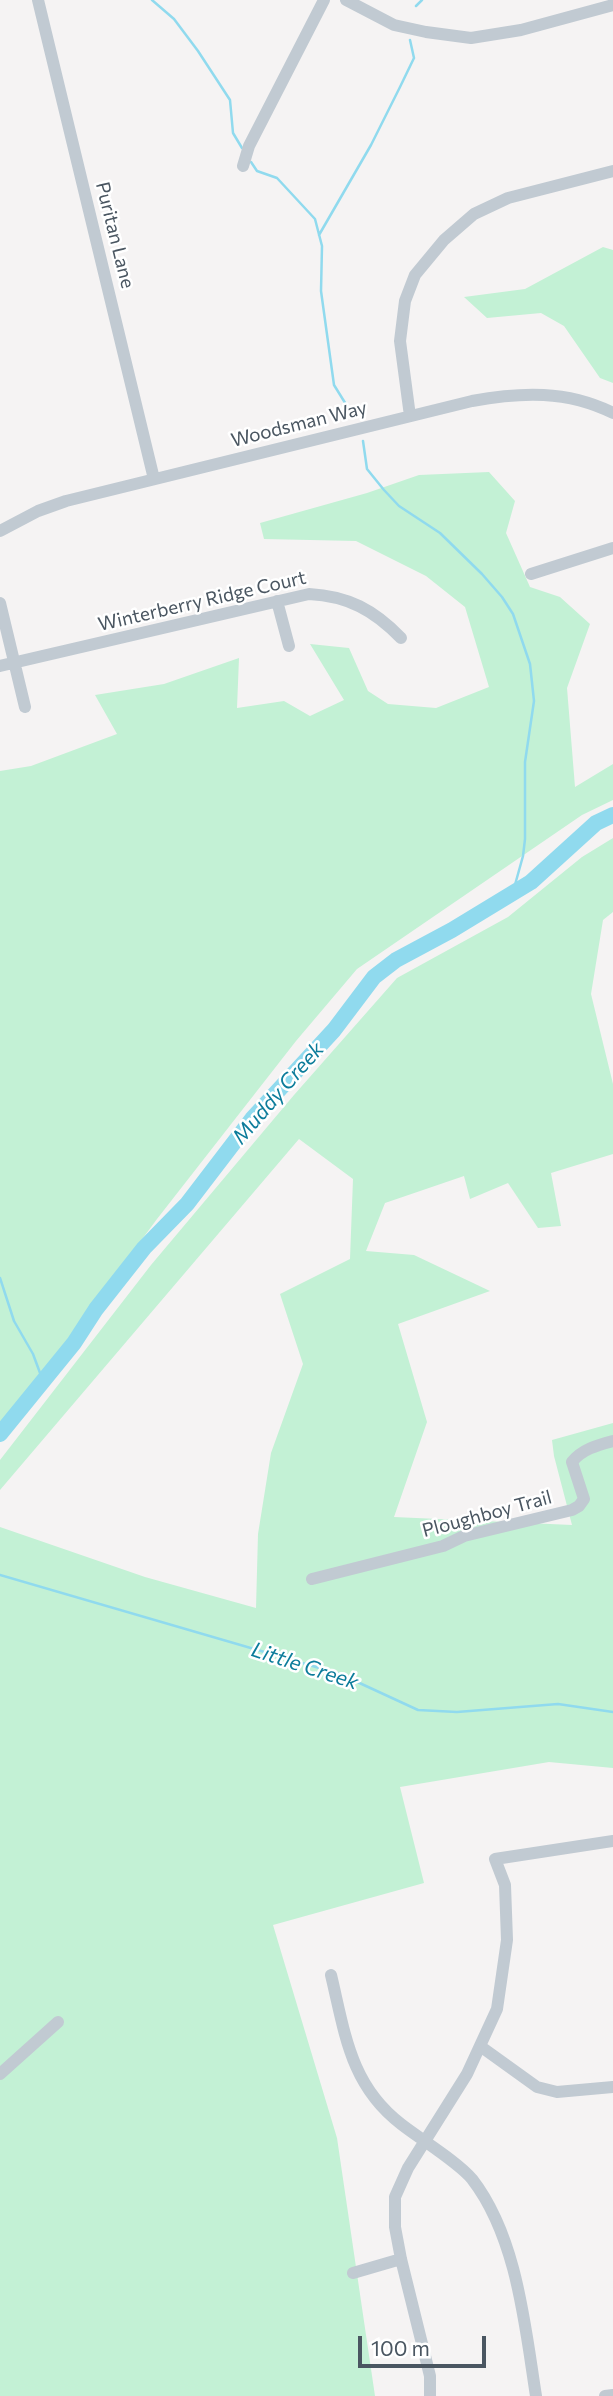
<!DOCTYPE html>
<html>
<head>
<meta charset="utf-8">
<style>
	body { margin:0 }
	#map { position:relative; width:613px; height:2396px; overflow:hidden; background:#f5f3f3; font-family:Commissioner,sans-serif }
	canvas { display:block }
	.scale { position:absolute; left:358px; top:2336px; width:128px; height:32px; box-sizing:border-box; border:4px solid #4a5661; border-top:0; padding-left:9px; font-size:21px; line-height:24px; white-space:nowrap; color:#4a5661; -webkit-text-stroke:5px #fff; paint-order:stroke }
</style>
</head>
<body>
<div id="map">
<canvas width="613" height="2396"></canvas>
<div class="scale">100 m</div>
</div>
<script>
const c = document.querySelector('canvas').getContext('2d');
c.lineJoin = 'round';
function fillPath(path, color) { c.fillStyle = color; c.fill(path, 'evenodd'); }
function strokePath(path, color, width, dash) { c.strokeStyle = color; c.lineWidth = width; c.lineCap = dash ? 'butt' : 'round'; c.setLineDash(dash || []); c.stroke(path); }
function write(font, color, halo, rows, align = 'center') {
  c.font = font + ' Commissioner,sans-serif'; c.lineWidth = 5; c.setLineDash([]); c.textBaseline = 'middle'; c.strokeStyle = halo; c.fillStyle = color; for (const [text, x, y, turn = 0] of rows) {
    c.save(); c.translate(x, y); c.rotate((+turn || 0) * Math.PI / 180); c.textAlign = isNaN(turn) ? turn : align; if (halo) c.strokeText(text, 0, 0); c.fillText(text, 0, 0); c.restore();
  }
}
const green = new Path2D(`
	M603,247L613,250V383L600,378L564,326L541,313L487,318L464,297L525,289Z
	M489,472L515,501L506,533L530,587L560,597L590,624L567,688L575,787L613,764V800L582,815L357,969L296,1041L157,1219L46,1369L0,1424V771L31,766L117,734L95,695L164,684L239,658L237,708L284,701L310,716L344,700L310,644L349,648L368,691L388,704L436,708L489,687L465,607L426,576L356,541L264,539L260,523L367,493L419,475Z
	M613,838V912L603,920L591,994L613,1084V1154L551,1173L561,1226L538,1228L508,1183L470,1199L464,1176L385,1203L366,1251L414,1255L490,1291L398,1324L427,1422L394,1517L572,1525L554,1456L552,1440L613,1423V1768L549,1762L400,1787L424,1883L273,1925L337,2138L375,2396H0V1527L145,1577L256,1608L258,1534L271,1453L303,1364L280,1294L350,1259L353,1179L299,1139L0,1490V1460L151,1265L294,1095L397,978L508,917L582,857Z`);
const stream = new Path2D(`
	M152,0L174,19L198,51L230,100L233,133L242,148
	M416,6L422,0
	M251,162L257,171L277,178L315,219L322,246L321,291L334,385L352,414
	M319,235L371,145L400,87L414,58L410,40
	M363,441L367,469L384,490L399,506L440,533L482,574L502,597L513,614L530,664L534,701L525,762V839L523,856L513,892
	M0,1278L14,1321L33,1354L43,1381
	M0,1575L340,1674L418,1710L457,1712L558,1704L613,1712`);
const river = new Path2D(`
	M0,1434L74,1343L96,1309L144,1248L187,1204L252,1119L334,1030L374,977L396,960L452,930L531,882L596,823L613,815`);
const minor = new Path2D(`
	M38,0L154,479
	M346,0L394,25L426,32L471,38L521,30L613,5
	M243,166L249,146L324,0
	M410,416L400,341L405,301L415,275L444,240L474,214L508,198L613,171
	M0,531L38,511L66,501L472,401C521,392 567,390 613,413
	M531,574L613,548
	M277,601L289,646
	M0,603L25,707
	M0,666L309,594C348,596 374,610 401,638
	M312,1579L443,1546L464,1536L572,1510L579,1506L584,1499L572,1462C582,1449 598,1445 613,1441
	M331,1975C345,2033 350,2085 401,2124C420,2139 458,2162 472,2179C517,2237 525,2326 536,2396
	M480,2046L537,2087L557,2092L613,2087
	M0,2074L58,2022
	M353,2273L401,2259
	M430,2396V2376L401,2259L395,2227V2197L408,2168L467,2074L497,2009L507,1940L505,1885L495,1859L613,1841
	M605,2396L613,2395`);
const streetNames = [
	["Puritan Lane",115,235,76],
	["Woodsman Way",299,424,-14],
	["Winterberry Ridge Court",202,601,-13],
	["Ploughboy Trail",487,1514,-15]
];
const waterNames = [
	["Muddy Creek",278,1093,-49],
	["Little Creek",305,1666,18]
];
fillPath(green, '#c3f1d5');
strokePath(stream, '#90daee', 2.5);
strokePath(river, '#90daee', 16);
strokePath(minor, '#c1cad2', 12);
write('19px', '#4a5661', '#fff', streetNames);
write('italic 21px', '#0c7c9b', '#fff', waterNames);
</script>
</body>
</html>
